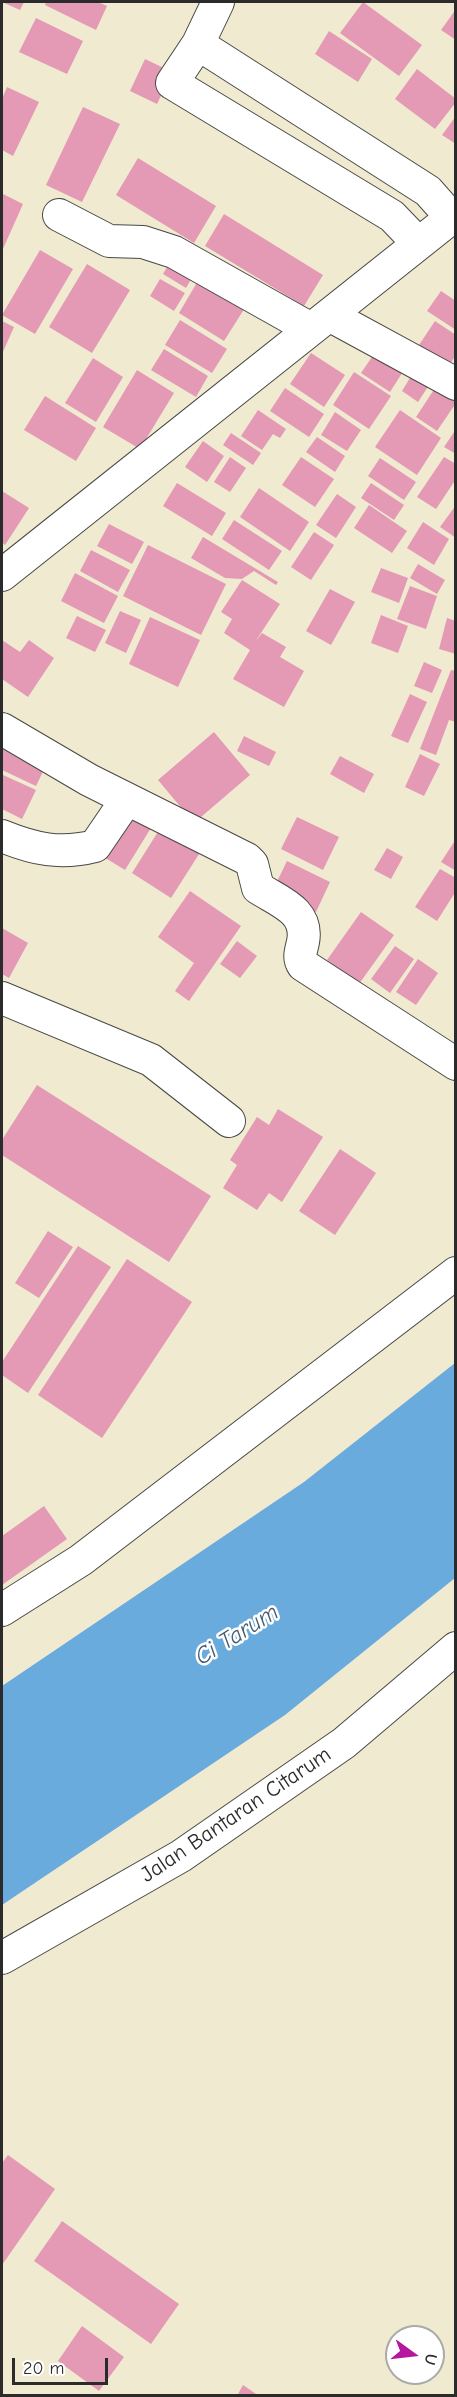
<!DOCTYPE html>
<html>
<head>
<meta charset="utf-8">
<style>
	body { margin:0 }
	#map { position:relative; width:457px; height:2397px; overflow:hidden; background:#f0ead1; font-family:"Comic Neue",sans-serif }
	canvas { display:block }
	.frame { position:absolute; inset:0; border:3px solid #2b2b2b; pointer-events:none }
	.north { position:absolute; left:385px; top:2325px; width:60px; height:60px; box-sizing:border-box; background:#fff; border:2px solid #aaa; border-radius:50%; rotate:105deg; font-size:16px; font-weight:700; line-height:24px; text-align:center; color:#2b2b2b }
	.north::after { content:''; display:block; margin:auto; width:21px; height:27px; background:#b5179e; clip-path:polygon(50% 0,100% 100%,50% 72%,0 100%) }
	.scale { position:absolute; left:12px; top:2358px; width:96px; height:27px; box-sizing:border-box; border:3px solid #2b2b2b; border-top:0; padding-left:8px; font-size:18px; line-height:21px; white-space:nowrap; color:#2b2b2b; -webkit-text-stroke:4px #fff; paint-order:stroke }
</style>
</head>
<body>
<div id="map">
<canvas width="457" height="2397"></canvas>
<div class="frame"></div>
<div class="north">U</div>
<div class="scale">20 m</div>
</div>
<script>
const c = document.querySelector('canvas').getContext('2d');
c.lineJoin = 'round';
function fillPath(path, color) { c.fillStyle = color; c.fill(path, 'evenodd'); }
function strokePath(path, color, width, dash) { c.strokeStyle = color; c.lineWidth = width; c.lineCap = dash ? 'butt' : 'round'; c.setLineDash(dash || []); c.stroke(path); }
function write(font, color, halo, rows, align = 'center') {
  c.font = font + ' "Comic Neue",sans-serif'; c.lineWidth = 5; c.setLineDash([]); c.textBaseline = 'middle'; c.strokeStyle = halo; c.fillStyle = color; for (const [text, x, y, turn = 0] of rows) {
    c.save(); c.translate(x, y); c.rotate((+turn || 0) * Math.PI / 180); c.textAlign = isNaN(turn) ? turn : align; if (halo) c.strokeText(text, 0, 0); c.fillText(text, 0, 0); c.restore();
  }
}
const water = new Path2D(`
	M455,1363V1578L285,1715L2,1905V1686L304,1482Z`);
const building = new Path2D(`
	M2,2H24L20,10Z
	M46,2H98L107,6L96,30L45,5Z
	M363,2L422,45L399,76L340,33Z
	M456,9V40L441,30Z
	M36,18L83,41L67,74L19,52Z
	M329,31L372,59L358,82L315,54Z
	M145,59L172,72L157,104L130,91Z
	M417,69L456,99V102L435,129L395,99Z
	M7,87L39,102L13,156L2,150V99Z
	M83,107L120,124L82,202L46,185Z
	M456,116V144L442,135Z
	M138,158L216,206L194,243L116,195Z
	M3,194L23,204L2,251V197Z
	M224,214L323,275L304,306L205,246Z
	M40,250L73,269L35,334L2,315Z
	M174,255L197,269L186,288L163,274Z
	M87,264L130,290L92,353L49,327Z
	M202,274L248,303L224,341L179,313Z
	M160,279L185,293L174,311L150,296Z
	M441,291L456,301V330L427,311Z
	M180,320L227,349L212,373L165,345Z
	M2,321L14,327L2,354Z
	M435,321L456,335V355L445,371L415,351Z
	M164,349L208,376L196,397L151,370Z
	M376,351L404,370L390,392L361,373Z
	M311,353L345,375L324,407L290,384Z
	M93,358L123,377L96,422L65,403Z
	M416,368L433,379L418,402L402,391Z
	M137,370L174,393L140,449L103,427Z
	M354,372L391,396L369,429L333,405Z
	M437,385L456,398V403L437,431L416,417Z
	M285,388L324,414L309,437L270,411Z
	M45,396L96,428L76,461L24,430Z
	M258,410L286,429L280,438L273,434L262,450L241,436Z
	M400,410L441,438L417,475L375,447Z
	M335,412L361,430L347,451L321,435Z
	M456,429V454L444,447Z
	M231,433L261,453L253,465L223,445Z
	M317,437L345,456L335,472L306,452Z
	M203,441L224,456L207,482L185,467Z
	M230,457L246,468L230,492L214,482Z
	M301,457L334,479L315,507L282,485Z
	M444,457L456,464V479L436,509L417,497Z
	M380,458L416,482L404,500L368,476Z
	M177,483L226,513L212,536L163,506Z
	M371,483L404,505L394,520L361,498Z
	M259,488L309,522L290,551L240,517Z
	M2,491L29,508L5,545L2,542Z
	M337,494L356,507L336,538L316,525Z
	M369,505L407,531L392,553L354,528Z
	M456,505V538L440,527Z
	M234,520L282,551L269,570L222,539Z
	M423,522L449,539L434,565L407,548Z
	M109,524L144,542L132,564L97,546Z
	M314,532L334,545L311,580L291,567Z
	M203,537L278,582L276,585L254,571L242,579L225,578L191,558Z
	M148,545L226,584L201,635L123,596Z
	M91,550L130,570L118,592L80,571Z
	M418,564L445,580L437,594L410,578Z
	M381,568L408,578L399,603L371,592Z
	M75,573L118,596L104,623L61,601Z
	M242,580L280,604L255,642L262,633L286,647L280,657L304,671L284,707L233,679L250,650L224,633L232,619L221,612Z
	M410,586L437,596L426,629L397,619Z
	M330,589L355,602L331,645L306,631Z
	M120,611L141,620L126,653L105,643Z
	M381,615L408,626L398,653L371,643Z
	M77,616L106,630L95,652L66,638Z
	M150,617L200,640L178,687L129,664Z
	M447,618L456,621V654L439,649Z
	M2,640L20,652L29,640L54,658L28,697L2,679Z
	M424,662L442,670L432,693L414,686Z
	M451,670L456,671V722L449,720L436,755L420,749Z
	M410,694L427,702L408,743L391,736Z
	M214,732L250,775L194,823L158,780Z
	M2,736L49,759L36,786L2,770Z
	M244,736L276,752L269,766L237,751Z
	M420,754L440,764L424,796L405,787Z
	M340,756L374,774L364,793L330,774Z
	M3,775L36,790L22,819L2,809Z
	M128,807L154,823L125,870L99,854Z
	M297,817L339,837L323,870L281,849Z
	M161,827L201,851L171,898L132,873Z
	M456,839V871L441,862Z
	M387,848L403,857L391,879L374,870Z
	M287,861L330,882L316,912L272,892Z
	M440,869L456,878V891L437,921L415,907Z
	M190,891L241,926L189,1001L175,991L194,963L158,937Z
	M361,912L394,935L359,984L327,960Z
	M2,928L28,943L9,978L2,974Z
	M237,941L257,956L240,978L220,964Z
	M395,946L414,959L390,993L371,979Z
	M418,959L438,973L416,1005L396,992Z
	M37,1085L211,1196L169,1262L2,1155V1140Z
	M278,1109L323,1137L282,1202L269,1193L257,1210L223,1188L237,1165L230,1160L257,1117L269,1125Z
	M340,1149L376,1173L335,1235L299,1211Z
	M48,1231L73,1247L39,1298L15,1283Z
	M78,1246L111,1267L28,1393L2,1375V1362Z
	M127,1259L192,1302L102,1438L38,1395Z
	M44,1506L67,1539L2,1585V1536Z
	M8,2155L55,2189L2,2265V2163Z
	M62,2221L179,2304L151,2344L34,2261Z
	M82,2326L124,2357L99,2391L58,2361Z
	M243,2385L259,2396H237Z`);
const street = new Path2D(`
	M218,2L198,44L172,83L392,216L418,243
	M198,44L428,191L451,217
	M59,215L109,241L143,242L174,252L311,329
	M329,315L456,384
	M2,575L456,214
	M2,729L89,780L247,859L252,864L258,888C280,902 309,911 303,942C301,951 298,958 303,965L456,1064
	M2,836C34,849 60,855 95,846L127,799
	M2,998L151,1060L229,1121
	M2,1610L81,1560L456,1273
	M2,1958L181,1856L344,1743L456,1648`);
const streetNames = [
	["Jalan Bantaran Citarum",236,1815,-34]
];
const waterNames = [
	["Ci Tarum",237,1635,-32]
];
fillPath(water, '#6aabde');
fillPath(building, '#e499b5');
strokePath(street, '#494844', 34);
strokePath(street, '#fff', 32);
write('22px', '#2b2b2b', '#fff', streetNames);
write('italic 24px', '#445e73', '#fff', waterNames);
</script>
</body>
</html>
